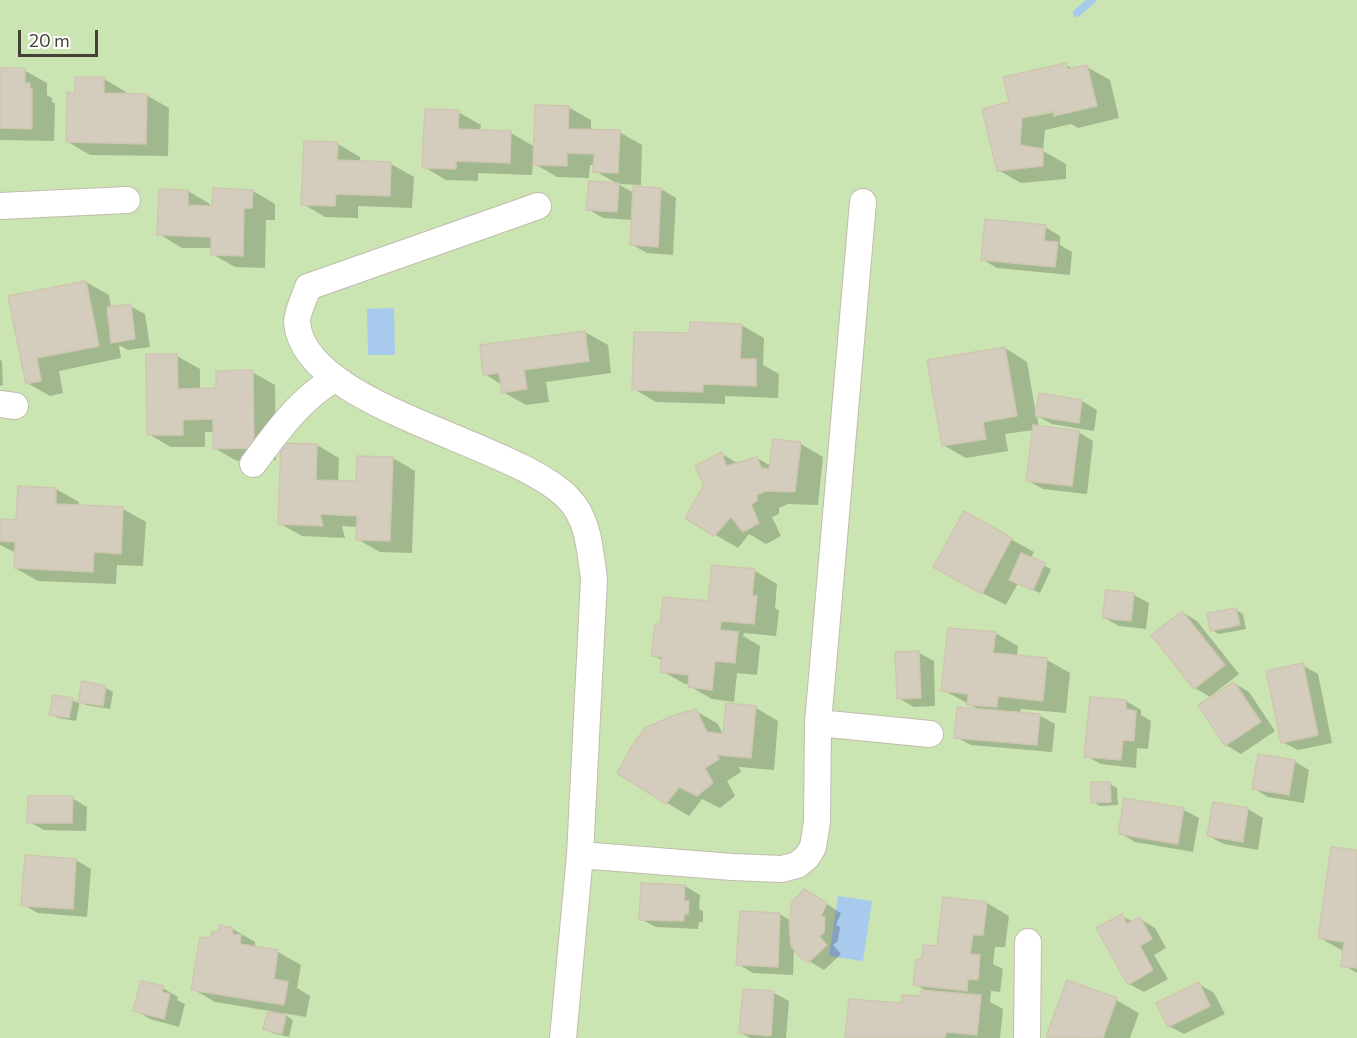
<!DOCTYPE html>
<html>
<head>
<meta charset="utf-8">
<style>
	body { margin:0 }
	#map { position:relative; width:1357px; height:1038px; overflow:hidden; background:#f3f1e8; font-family:Commissioner,sans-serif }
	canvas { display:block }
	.scale { position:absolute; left:18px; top:30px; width:80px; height:27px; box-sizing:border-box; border:3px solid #464137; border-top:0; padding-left:8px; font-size:18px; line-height:21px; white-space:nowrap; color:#464137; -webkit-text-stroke:4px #fff; paint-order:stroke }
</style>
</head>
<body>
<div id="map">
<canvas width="1357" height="1038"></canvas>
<div class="scale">20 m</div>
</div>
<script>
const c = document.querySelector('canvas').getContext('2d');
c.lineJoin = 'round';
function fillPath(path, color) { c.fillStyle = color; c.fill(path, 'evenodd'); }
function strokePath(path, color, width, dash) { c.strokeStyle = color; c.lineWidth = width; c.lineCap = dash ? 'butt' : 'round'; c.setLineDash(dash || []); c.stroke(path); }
const green = new Path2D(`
	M0,0H1357V1038H0Z`);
const water = new Path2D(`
	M394,308L395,355H368L367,309Z
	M838,896L872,901L863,961L829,956Z`);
const shadow = new Path2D(`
	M1066,65L1074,69L1087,67L1110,80L1119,118L1078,128L1071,124L1045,130L1043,151L1066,164V179L1021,183L998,170L1011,103ZM1060,108V111L1031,117V114Z
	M0,70H24L47,83V95L52,98V102L55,103L54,141L0,140Z
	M104,79L126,92V95H146L169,108L168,156L90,155L68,142L76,94Z
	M568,107L591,120V131L619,132L642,145L641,185L618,184L634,193L661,189L676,198L673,255L647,253L631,244L633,220L603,218L588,209L618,184L595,171V165H590L589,178L557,177L533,163L532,175L478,173V181L446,180L424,167L458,112L481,125L480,132L511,133L535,147Z
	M338,144L360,157V162L391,164L414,177L412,208L358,206V218L325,217L303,204Z
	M188,191L210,204V213L253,191L275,204V220H266L265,268L235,267L212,254V248H182L159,234Z
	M1045,227L1060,236V245L1072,252L1070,275L997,268L982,259Z
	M86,282L109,295L111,308L130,306L145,314L150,347L128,350L119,345L121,358L59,371L63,393L50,396L27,383L10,297Z
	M741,325L764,338L763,365L779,374L778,398L725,396V404L656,402L634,389L691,335Z
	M585,332L608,345L611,373L546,382L549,402L526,405L503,392L502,385L485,374Z
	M1005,348L1027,362L1036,414L1040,395L1082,401L1097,410L1094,431L1052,424L1037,416L1039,428L1078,432L1093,441L1087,494L1043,489L1027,480L1034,430L1005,434L1008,451L966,458L943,445Z
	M148,356H177L200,369V390H218L252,372L275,385L276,460L237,461L214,448V432H205V447H171L148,434Z
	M0,360L2,361L3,385L0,386Z
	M801,444L823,457L818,505L788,504L779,508V514L772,517L781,536L766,544L749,534L738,548L687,518L722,454L739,464L757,458L771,466Z
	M317,445L339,458L338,482L358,483L393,458L415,471L412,553L380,552L357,539L358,527L342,526L345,538L302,536L279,523Z
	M56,489L79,502L78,507L123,509L146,522L143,566L117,565L116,584L38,581L15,568L16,553L0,545V521L18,522Z
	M964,513L1034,552L1030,559L1051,569L1040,593L1018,583L1006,605L957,580Z
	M755,571L777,584L775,608L779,611L776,636L744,633L743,636L760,646L757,675L737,673L734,702L712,699L689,686L690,684H685L662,671L663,661L653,655L662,626L710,603Z
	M1134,595L1149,603L1146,629L1119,626L1103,617Z
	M1236,610L1243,614L1246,629L1219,634L1212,630Z
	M1182,612L1197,621L1239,674L1212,695L1213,697L1234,683L1249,692L1275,731L1241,754L1226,745L1212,698L1195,688Z
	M995,633L1018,646L1017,657L1047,660L1070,673L1066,713L1021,709L1020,714L1039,715L1055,724L1052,752L971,745L956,737L980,710L943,690Z
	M919,653L934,661L935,706L914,707L898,698Z
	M1302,665L1318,674L1332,743L1298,750L1282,742Z
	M83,683L106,688L113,692L110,709L86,705L80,701L76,721L58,718L51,714L72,700L79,703Z
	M1126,701L1141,710V715L1151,721L1148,749L1137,748L1136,768L1101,764L1086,756Z
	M756,708L778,721L774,770L739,767L741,772L727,781L735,796L720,808L702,799L689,816L667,803L696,711L718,724L724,737Z
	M1294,761L1309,770L1304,803L1268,797L1253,788Z
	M1110,784L1117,788L1118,805L1100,806L1093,802Z
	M72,798L87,807L86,831L44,830L29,822Z
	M1214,804L1248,809L1263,818L1258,850L1224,844L1208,836Z
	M1184,810L1199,818L1193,852L1135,842L1120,833Z
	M1357,852V973L1343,965L1345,952L1320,938Z
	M76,860L91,869L87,917L38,913L23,905Z
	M685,886L700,895L699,909L703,911V922H699L698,929L656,927L640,919Z
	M819,899L841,913L836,925L840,927L838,941L833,945L841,954L824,970L809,961L794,947L793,975L753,973L738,964L741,912L780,914L791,921Z
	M987,903L1009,916L1005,947H995L993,964L1003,969L1000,992L991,991L990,1002L1003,1009L1000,1038H847L903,1005L922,998L928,992L915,984L923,961Z
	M1122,916L1133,922L1140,919L1155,928L1166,948L1154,955L1168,979L1144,992L1129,984Z
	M233,929L255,942V945L261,949L278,952L301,965L297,988L310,996L306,1017L282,1013L293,1020L289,1037L272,1033L265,1028L270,1011L215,1002L193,989L212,940L219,933Z
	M1199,984L1214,993L1225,1014L1184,1034L1169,1026Z
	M163,988L178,997L177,1000L185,1004L179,1027L150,1019L135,1010Z
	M744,991L774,993L789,1001L786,1038H750L741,1033Z
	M1116,1000L1139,1013L1130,1038H1051L1047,1036Z`);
const stream = new Path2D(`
	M1077,13L1092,0`);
const building = new Path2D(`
	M1066,63L1068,69L1087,65L1097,106L1054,116L1053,111L1022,118L1020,145L1043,149V166L997,171L982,109L1009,102L1003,77Z
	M0,68H25V83H30V89H32V129L0,128Z
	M75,77H104V93L147,94L146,144L66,142L67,92L75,93Z
	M535,105L569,106L568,129L620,130L618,173L593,172L594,154L567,153V166L533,165Z
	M425,109L459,110L458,129L511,131L510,163L456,161V169L422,168Z
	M304,141L338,142L337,160L391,162L390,196L336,194L335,206L301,205Z
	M589,181L619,183L617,212L586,210Z
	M633,186L661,188L658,247L630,245Z
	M213,188L253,190L252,208H244L243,256L211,255V237L157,235L159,189L188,190V205L212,206Z
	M985,219L1046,225L1044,241L1058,242L1055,267L981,260Z
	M86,281L99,346L37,358L41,381L26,384L8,296Z
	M131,304L135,339L111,343L107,307Z
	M690,322L742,324L740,359H756V386L703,384V392L632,390L634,332L689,333Z
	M585,331L589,361L524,370L527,389L502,393L499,373L483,375L480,345Z
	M1005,347L1017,416L983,422L986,439L942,446L927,360Z
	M146,354H177L178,389L216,388V371L253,370L254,448L213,449V419L183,420V435H147Z
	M1039,393L1082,400L1079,423L1035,416Z
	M1033,425L1079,431L1072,486L1026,481Z
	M773,439L801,442L795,492L765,491L757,495V501L751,504L759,523L743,532L731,517L714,536L685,518L704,485L695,466L722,452L726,466L757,457L761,468L769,469Z
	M281,443L317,444L316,480L356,481L357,456L393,457L390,541L356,540L357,516L320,514L323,526L278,524Z
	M18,486L56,488V504L123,507L121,554L94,552L93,572L14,568L15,542L0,541V519L16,520Z
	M964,511L1012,538L982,594L933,567Z
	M1021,553L1045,563L1033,590L1009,580Z
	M712,565L755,569L752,596H757L754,624L721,621L720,630L738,632L735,663L715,661L712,690L688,687L689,675L660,672L662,657L651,656L655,624H660L663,597L708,601Z
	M1106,590L1134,593L1131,621L1102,618Z
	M1236,608L1240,625L1210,631L1207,613Z
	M1182,611L1225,665L1194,689L1151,635Z
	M948,628L996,632L993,653L1047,658L1043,701L998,696L997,707L967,705L968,694L941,691Z
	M919,651L921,698L897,699L895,652Z
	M1303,663L1318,735L1281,743L1266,671Z
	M82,681L106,686L103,706L78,702Z
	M1234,682L1261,722L1225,746L1198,705Z
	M53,695L73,698L69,718L49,715Z
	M1090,697L1126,700V709L1136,711L1134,741L1123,740L1121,760L1084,757Z
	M726,703L756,706L751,758L717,755L719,759L705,768L713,783L697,796L679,787L666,804L617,773L630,749L645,728L672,716L696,709L707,732L723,734Z
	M957,707L1040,714L1037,745L954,738Z
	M1258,754L1295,760L1289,795L1252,789Z
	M1091,782H1110L1111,802L1091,803Z
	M28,796H73L72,823H27Z
	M1124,798L1184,808L1178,844L1118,834Z
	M1213,802L1248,808L1243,842L1207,836Z
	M1331,847L1357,850V968L1341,966L1344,942L1318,938Z
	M25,855L76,859L73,909L21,906Z
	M641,883L685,885L684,901H689L688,914H684V921L639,920Z
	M804,889L827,903L821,916L825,917L824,933L819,936L827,945L808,963L799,956L791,946L789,924L792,902Z
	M943,897L987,902L983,935H973L970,954L980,955L978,980L968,979L967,991L913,985L916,959H922L923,945L937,946Z
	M740,911L780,913L778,967L736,965Z
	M1122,914L1127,924L1140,917L1152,939L1140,946L1153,970L1128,985L1096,928Z
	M219,925L233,928L232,934L241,935L240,944L278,950L274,979L288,982L284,1005L191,990L200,937L211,938L212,931L218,932Z
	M1067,980L1117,998L1103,1038L1046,1037Z
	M141,981L164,986L162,992L170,994L164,1019L133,1011Z
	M1199,982L1210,1006L1168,1027L1156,1003Z
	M743,989L774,991L771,1036L739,1033Z
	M921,990L981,995L977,1035L946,1032L945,1038H845L849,999L901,1003L902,995L920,996Z
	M268,1011L286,1015L282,1034L263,1029Z`);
const minor = new Path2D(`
	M0,206L127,200
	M538,206L308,287C305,297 297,312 297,322C303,407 512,441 568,498C589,519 590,551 594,579L580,855L563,1038
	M0,404L15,406
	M253,464C277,432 299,400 334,379
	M818,723L930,734
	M580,855L732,867L782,869L797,865L807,857L813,847L817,822L818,723L863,202
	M1027,1038L1028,942`);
fillPath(green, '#cae5b2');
fillPath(water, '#a7caed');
fillPath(shadow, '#0003');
strokePath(stream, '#a7caed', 8);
fillPath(building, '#d4cdbd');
strokePath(building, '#cfc6b1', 1.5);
strokePath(minor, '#c1bcad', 28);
strokePath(minor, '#fff', 26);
</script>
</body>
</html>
